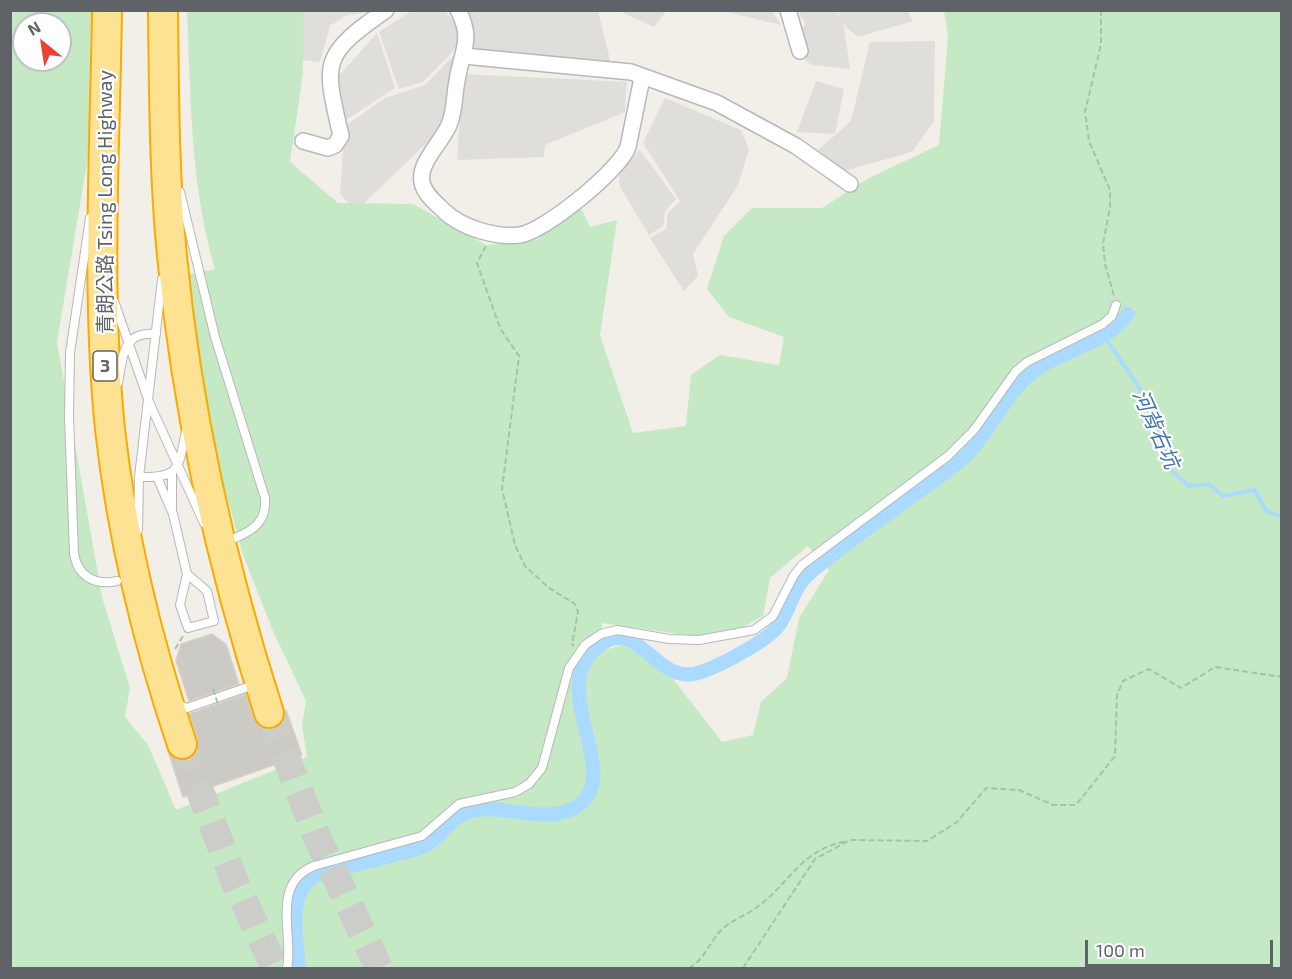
<!DOCTYPE html>
<html>
<head>
<meta charset="utf-8">
<style>
	body { margin:0 }
	#map { position:relative; width:1292px; height:979px; overflow:hidden; background:#f1efe8; font-family:"Exo 2",sans-serif }
	canvas { display:block }
	.frame { position:absolute; inset:0; border:12px solid #5f6368; pointer-events:none }
	.north { position:absolute; left:12px; top:12px; width:60px; height:60px; box-sizing:border-box; background:#fff; border:2px solid #bfc1c3; border-radius:50%; rotate:330deg; font-size:16px; font-weight:700; line-height:24px; text-align:center; color:#5f6368 }
	.north::after { content:''; display:block; margin:auto; width:21px; height:27px; background:#ea4335; clip-path:polygon(50% 0,100% 100%,50% 72%,0 100%) }
	.scale { position:absolute; left:1085px; top:940px; width:188px; height:27px; box-sizing:border-box; border:3px solid #5f6368; border-top:0; padding-left:8px; font-size:18px; line-height:21px; white-space:nowrap; color:#5f6368; -webkit-text-stroke:4px #fff; paint-order:stroke }
</style>
</head>
<body>
<div id="map">
<canvas width="1292" height="979"></canvas>
<div class="frame"></div>
<div class="north">N</div>
<div class="scale">100 m</div>
</div>
<script>
const c = document.querySelector('canvas').getContext('2d');
c.lineJoin = 'round';
function fillPath(path, color) { c.fillStyle = color; c.fill(path, 'evenodd'); }
function strokePath(path, color, width, dash) { c.strokeStyle = color; c.lineWidth = width; c.lineCap = dash ? 'butt' : 'round'; c.setLineDash(dash || []); c.stroke(path); }
function write(font, color, halo, rows, align = 'center') {
  c.font = font + ' "Exo 2","Noto Sans TC",sans-serif'; c.lineWidth = 4.5; c.setLineDash([]); c.textBaseline = 'middle'; c.strokeStyle = halo; c.fillStyle = color; for (const [text, x, y, turn = 0] of rows) {
    c.save(); c.translate(x, y); c.rotate((+turn || 0) * Math.PI / 180); c.textAlign = isNaN(turn) ? turn : align; if (halo) c.strokeText(text, 0, 0); c.fillText(text, 0, 0); c.restore();
  }
}
const industrial = new Path2D(`
	M292,11H373L345,16L330,26L320,62L293,59Z
	M412,11H445L459,29L461,43L423,82L399,89L379,32Z
	M467,11H598L611,64L475,50Z
	M619,11H666L654,27Z
	M723,11H772L781,25Z
	M798,11H835L843,20L850,69L812,65L805,60L800,29L806,24Z
	M837,11H907L913,21L858,37L847,28Z
	M377,33L395,88L346,120L335,80Z
	M935,41L934,121L912,152L844,171L818,150L851,121L870,42Z
	M459,50L441,129L356,211L340,194L345,126L385,98L425,85Z
	M463,74L627,82L625,112L545,145L544,157L457,160Z
	M816,81L844,89L835,134L797,132Z
	M665,98L741,130L749,149L738,185L693,254L698,276L684,291L650,238L666,229L668,213L680,201L643,143Z
	M640,150L676,199L665,211L663,226L649,235L620,187L619,171Z`);
const green = new Path2D(`
	M10,11H91L89,151L57,342L102,597L130,688L125,717L148,745L176,810L307,757L302,725L306,701L273,631L243,555L210,435L185,275L215,269C190,185 191,97 187,11H303V73L290,162L338,203L413,204L486,245L537,240L576,198L590,227L617,220L600,335L633,433L686,426L691,375L720,355L779,365L784,337L729,317L707,289L724,236L752,208H822L869,178L939,145L948,37L944,11H1281V968H11ZM24,24H60V60H24ZM808,546L829,570L799,618L787,678L761,702L753,735L722,742L673,679L627,644L604,650L602,623L720,640L763,616L770,578Z`);
const stream = new Path2D(`
	M1104,336L1147,399L1171,470L1189,486L1209,484L1223,496L1255,490L1266,511L1282,517`);
const canal = new Path2D(`
	M299,968C297,938 286,896 314,876L421,848C442,839 449,817 471,811C505,803 549,827 579,805C624,771 543,686 600,645C642,615 655,691 704,671C723,664 769,640 780,624C791,607 794,586 810,573C858,532 913,498 963,459C988,435 1001,401 1026,378C1056,350 1102,348 1128,314`);
const building = new Path2D(`
	M212,634L226,644L239,684L189,701L176,661L181,644Z
	M246,694L253,718L265,729H273L281,725L286,710L302,755L183,797L168,751L179,760L188,759L195,755L198,739L189,714Z`);
const motorwayTunnel = new Path2D(`
	M269,713L317,837L379,968
	M182,744L234,880L275,968`);
const path = new Path2D(`
	M1101,10V44L1085,112L1089,141L1110,190V207L1103,244L1105,264L1114,296
	M486,246L477,263L500,328L519,356L502,489L515,545L525,566L549,588L575,604L578,612L572,644L574,646
	M175,649L183,636
	M689,968C705,959 709,943 721,930C731,920 748,915 760,905C791,881 802,849 847,841
	M743,968L815,859L850,840L927,841L957,822L986,788L1019,790L1053,805H1076L1115,756L1117,695L1123,681L1149,669L1181,688L1215,667L1282,677`);
const service = new Path2D(`
	M180,192L215,337L265,498C267,521 254,530 235,538
	M90,218L70,353L69,417L74,553C77,576 95,586 117,581
	M114,301L149,402L204,523
	M118,383C123,356 122,331 156,334
	M172,474V508
	M139,477C181,478 178,468 186,431
	M157,477L173,514L187,574L180,605L188,628L214,621L207,591L187,574
	M138,530L139,477L162,279
	M177,704L187,708L251,686L255,682
	M287,968C294,934 270,884 314,866L422,836L459,804L515,792L529,784L542,768L569,668L585,645L601,634L617,630L669,639L699,640L754,630L773,616L794,575L802,565L948,456L974,430L1016,371L1027,362L1103,324L1112,316L1116,305`);
const minor = new Path2D(`
	M458,10C474,40 461,52 457,81C454,96 455,111 449,125C442,142 418,163 422,182C424,194 436,203 444,211C462,228 496,238 520,235C545,231 620,170 628,147L642,78
	M788,10L800,51
	M464,56L631,72L717,103L796,146L850,184
	M303,141L328,148L335,145L341,136C324,62 320,56 386,10`);
const motorway = new Path2D(`
	M107,10C105,150 96,291 110,429C122,537 147,641 182,744
	M163,10C164,92 164,174 172,256C187,412 221,564 269,713`);
const pathBridge = new Path2D(`
	M213,689L218,704`);
const shields = [
	[105,366,24]
];
const shieldNames = [
	["3",105,366]
];
const streetNames = [
	["青朗公路 Tsing Long Highway",105,202,-90]
];
const waterNames = [
	["河背右坑",1156,429,66]
];
fillPath(industrial, '#e0deda');
fillPath(green, '#c5e8c5');
strokePath(stream, '#aadaff', 4);
strokePath(canal, '#aadaff', 14);
fillPath(building, '#cccac5');
strokePath(building, '#d6d1c6', 1.5);
strokePath(motorwayTunnel, '#ccccc8', 28, [28, 14]);
strokePath(service, '#b5b8bc', 10);
strokePath(minor, '#b5b8bc', 18);
strokePath(motorway, '#f9ab00', 32);
strokePath(path, '#9cc7a9', 2, [6, 3]);
strokePath(service, '#fff', 8);
strokePath(minor, '#fff', 15);
strokePath(motorway, '#fde293', 28);
strokePath(pathBridge, '#9cc7a9', 2, [6, 3]);
for (const [x, y, w] of shields) { const box = new Path2D(); box.roundRect(x - w / 2, y - 15, w, 30, 4.5); c.fillStyle = '#fff'; c.fill(box); strokePath(box, '#5f6368', 1.5); }
write('bold 18px', '#5f6368', null, shieldNames);
write('20px', '#5f6368', '#fff', streetNames);
write('italic 21px', '#4174aa', '#fff', waterNames);
</script>
</body>
</html>
